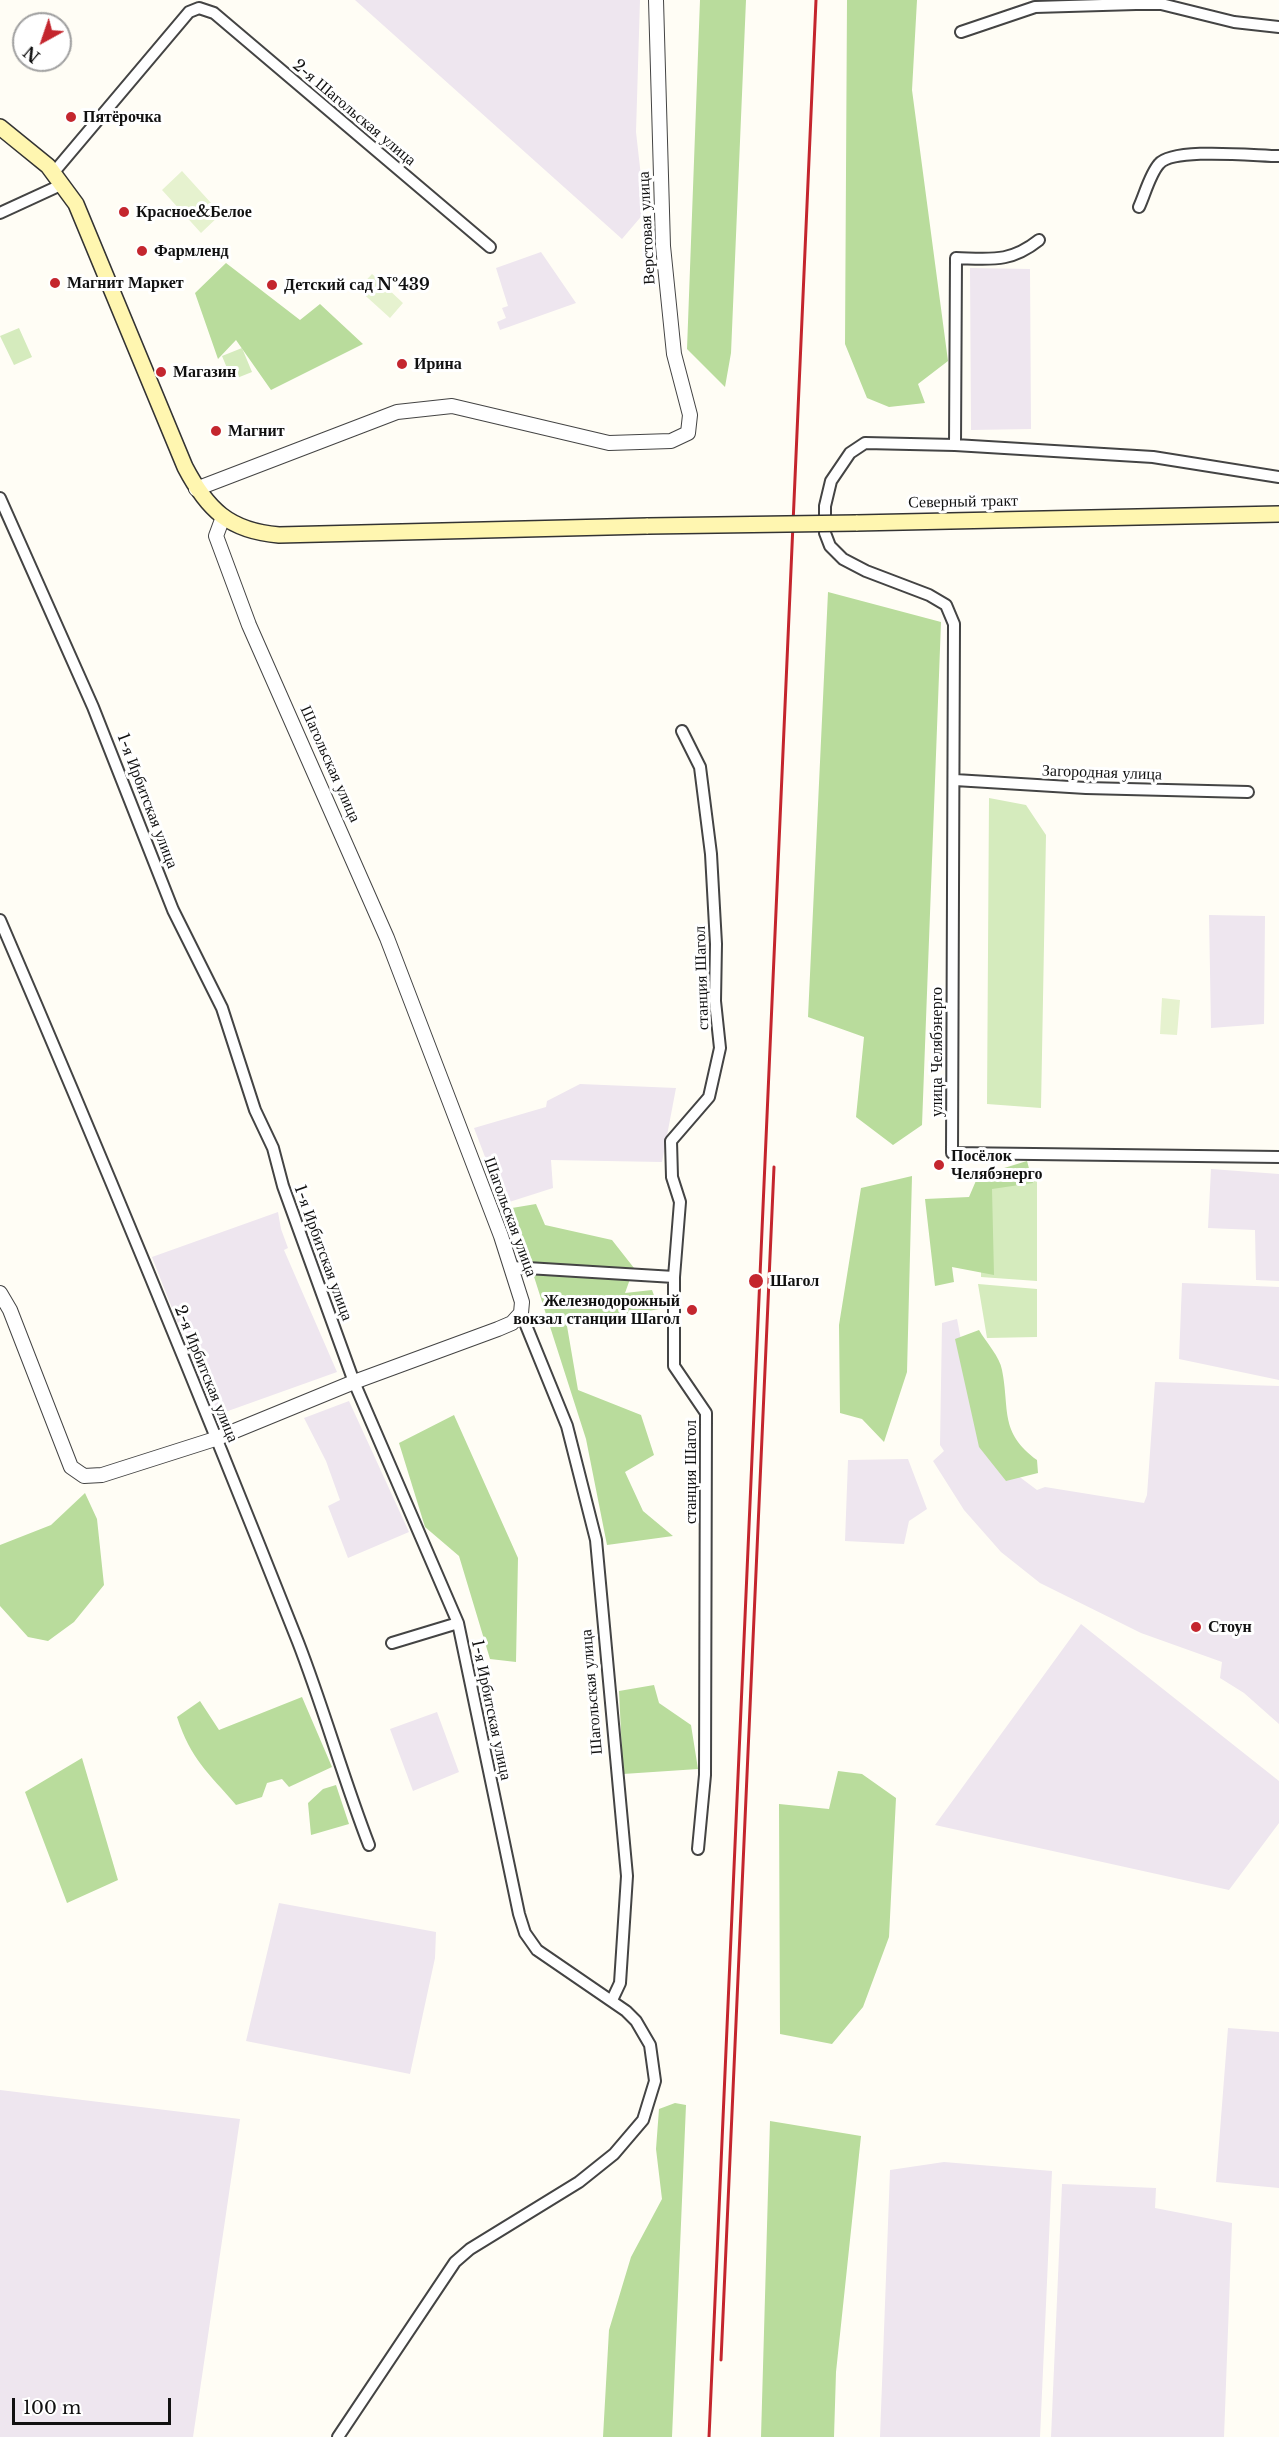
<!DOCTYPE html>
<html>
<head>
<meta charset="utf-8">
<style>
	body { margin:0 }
	#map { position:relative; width:1279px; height:2437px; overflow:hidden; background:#fffdf5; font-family:"Libre Baskerville",serif }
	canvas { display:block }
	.north { position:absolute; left:12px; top:12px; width:60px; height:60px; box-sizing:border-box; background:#fff; border:2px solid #a0a0a0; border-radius:50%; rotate:220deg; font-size:16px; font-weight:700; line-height:24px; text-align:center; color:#111 }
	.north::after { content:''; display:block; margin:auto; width:21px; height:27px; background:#c4262e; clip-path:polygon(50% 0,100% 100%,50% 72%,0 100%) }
	.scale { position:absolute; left:12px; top:2398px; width:159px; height:27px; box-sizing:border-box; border:3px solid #111; border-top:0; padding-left:8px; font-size:18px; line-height:21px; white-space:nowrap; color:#111; -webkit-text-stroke:4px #fff; paint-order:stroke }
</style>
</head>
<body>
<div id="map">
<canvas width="1279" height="2437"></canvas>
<div class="north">N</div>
<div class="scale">100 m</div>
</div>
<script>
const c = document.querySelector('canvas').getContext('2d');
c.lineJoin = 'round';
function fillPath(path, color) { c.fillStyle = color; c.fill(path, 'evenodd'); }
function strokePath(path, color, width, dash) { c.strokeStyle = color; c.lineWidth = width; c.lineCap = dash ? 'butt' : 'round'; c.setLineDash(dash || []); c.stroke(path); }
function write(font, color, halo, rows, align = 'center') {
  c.font = font + ' "Libre Baskerville",serif'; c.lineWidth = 6; c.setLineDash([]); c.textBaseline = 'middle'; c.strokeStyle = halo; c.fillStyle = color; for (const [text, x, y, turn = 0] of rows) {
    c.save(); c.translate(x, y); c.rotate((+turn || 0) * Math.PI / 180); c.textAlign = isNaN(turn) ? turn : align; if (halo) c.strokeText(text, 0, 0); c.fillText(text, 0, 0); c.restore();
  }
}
const industrial = new Path2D(`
	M355,0H640L636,132L645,212L622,239Z
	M541,252L576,303L500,330L497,322L506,318L502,308L508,306L496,268Z
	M970,268L1030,269L1031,429L971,430Z
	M1209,915L1265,916L1264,1024L1211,1028Z
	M580,1084L676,1088L662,1162L551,1160L553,1188L503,1204L474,1128L546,1107L547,1101Z
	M1211,1169L1279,1174V1281L1256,1280L1255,1230L1208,1228Z
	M278,1212L281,1229L288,1248L284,1250L337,1372L214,1416L152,1257Z
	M1182,1283L1279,1287V1380L1179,1359Z
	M957,1319L975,1413L1013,1472L1037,1490L1045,1487L1144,1503L1147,1495L1155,1382L1279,1386V1724L1244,1693L1220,1678L1222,1662L1141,1633L1040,1583L1001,1552L964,1510L933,1461L944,1451L940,1445L942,1323Z
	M349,1401L409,1532L348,1558L328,1506L340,1500L326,1461L304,1418Z
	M908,1459L927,1509L909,1521L904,1544L845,1541L848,1460Z
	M1081,1624L1279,1781V1823L1229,1890L935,1825Z
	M437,1712L459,1772L413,1791L390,1729Z
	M279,1903L436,1932L435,1958L410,2074L246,2041Z
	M1228,2028L1279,2032V2188L1216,2182Z
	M0,2090L240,2119L193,2437H0Z
	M944,2162L1052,2171L1040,2437H880L890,2170Z
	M1062,2184L1156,2188L1155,2208L1232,2223L1224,2437H1051Z`);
const green = new Path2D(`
	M19,328L32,357L14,365L0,336Z
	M242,348L252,372L232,380L222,356Z
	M989,798L1026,805L1046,835L1041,1108L987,1104Z
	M982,1180H1037V1281L981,1277Z
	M978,1284L1037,1289V1337L987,1338Z`);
const forest = new Path2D(`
	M700,0H746L731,353L725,387L687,349Z
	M847,0H917L912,90L948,361L918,384L925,403L889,407L867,398L845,344Z
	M226,263L300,320L320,304L363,344L271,390L236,340L218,359L195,293Z
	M828,592L941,622L922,1125L893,1145L856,1117L864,1037L808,1017Z
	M1027,1161L1033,1183L992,1189L994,1275L952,1267L954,1282L935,1286L925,1199L969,1197L978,1176Z
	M912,1176L907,1372L884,1442L862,1419L840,1413L839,1325L861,1188Z
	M536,1204L545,1225L612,1240L634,1268L625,1293L652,1290L659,1309L567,1326L578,1390L641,1415L654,1455L625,1472L643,1511L673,1536L607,1545L586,1439L512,1208Z
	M979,1330C986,1342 1000,1357 1002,1370C1010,1410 999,1432 1037,1460L1038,1473L1006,1481L979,1447L955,1339Z
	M454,1415L518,1558L516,1662L490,1659L459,1556L425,1527L399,1443Z
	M85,1493L97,1519L104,1585L74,1622L48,1641L28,1637L0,1606V1545L51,1525Z
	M654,1685L659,1703L691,1725L698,1769L623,1774L619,1691Z
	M302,1697L332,1767L289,1787L282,1779L267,1783L262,1797L236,1805C208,1772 191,1760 177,1717L200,1701L219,1730Z
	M82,1758L118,1880L67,1903L25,1792Z
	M838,1771L862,1774L896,1798L889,1937L863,2007L832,2044L780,2034L779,1804L829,1809Z
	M336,1785L349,1824L311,1835L308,1803L323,1789Z
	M675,2103L686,2105L672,2437H603L609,2330L631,2257L662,2199L656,2149L659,2109Z
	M770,2121L861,2136L836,2372L834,2437H761Z`);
const pitch = new Path2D(`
	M182,171L221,214L201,233L162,190Z
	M372,274L403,303L390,318L358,289Z
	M1162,998L1180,1000L1177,1035L1160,1034Z`);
const minor = new Path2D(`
	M961,32L1035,7L1136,4H1161L1234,22L1279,27
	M54,172L189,12L199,8L214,13L490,247
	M1139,207C1145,194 1150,174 1159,164C1173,147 1256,156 1279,156
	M0,213L63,184
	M955,445L956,258C991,259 1010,263 1039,240
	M1279,477L1153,457L955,445L865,443L850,453L831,481L825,506V533L830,546L843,559L866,571L929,595L946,605L954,624L952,1153L1279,1157
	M0,498L93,707L173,910L222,1008L255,1110L273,1148L283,1186L354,1382L458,1623L519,1914L525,1933L537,1950L626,2011L636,2021L650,2045L655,2081L643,2120L614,2154L579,2182L470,2249L455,2262L338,2437
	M682,731L700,767L711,854L716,944L715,1001L720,1048L709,1097L671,1141L672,1177L680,1202L674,1277V1366L706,1413L705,1775L698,1849
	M955,780L1086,788L1248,792
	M0,920C103,1159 202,1400 298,1642C324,1709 343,1778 369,1845
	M511,1267L674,1277
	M521,1313L567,1426L596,1540L627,1876L620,1983L612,2000
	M392,1643L458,1623`);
const tertiary = new Path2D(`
	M196,489L397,412L452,406L609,443L671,441L688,433L690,415L674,354L663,246L656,0
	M0,1293L10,1310L71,1467L84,1476L102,1475L215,1439L354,1382L498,1329L512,1323L521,1313L522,1302L501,1236L387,938L249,625L216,536L223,517`);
const secondary = new Path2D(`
	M0,127L48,166L76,204L185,467C207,509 229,531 279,535L648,526
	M856,523L1279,514`);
const rail = new Path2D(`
	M721,2360L774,1167
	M709,2437L816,0`);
const secondaryBridge = new Path2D(`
	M648,526L856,523`);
const markers = [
	[71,117,6,"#c4262e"],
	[124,212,6,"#c4262e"],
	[142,251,6,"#c4262e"],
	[55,283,6,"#c4262e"],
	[272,285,6,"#c4262e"],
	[402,364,6,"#c4262e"],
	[161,372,6,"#c4262e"],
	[216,431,6,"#c4262e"],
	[939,1165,6,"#c4262e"],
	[756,1281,8,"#c4262e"],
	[692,1310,6,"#c4262e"],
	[1196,1627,6,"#c4262e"]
];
const streetNames = [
	["2-я Шагольская улица",354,113,40],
	["Верстовая улица",647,228,-93],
	["Северный тракт",963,502,-1],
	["Шагольская улица",330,764,66],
	["Загородная улица",1102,773,2],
	["1-я Ирбитская улица",147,801,69],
	["станция Шагол",702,978,-92],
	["улица Челябэнерго",937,1052,-90],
	["Шагольская улица",510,1217,70],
	["1-я Ирбитская улица",323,1253,70],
	["2-я Ирбитская улица",206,1374,68],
	["станция Шагол",691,1472,-90],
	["Шагольская улица",592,1692,-95],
	["1-я Ирбитская улица",491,1710,78]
];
const poiNames = [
	["Пятёрочка",83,117],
	["Красное&Белое",136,212],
	["Фармленд",154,251],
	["Магнит Маркет",67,283],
	["Детский сад №439",284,285],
	["Ирина",414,364],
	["Магазин",173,372],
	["Магнит",228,431],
	["Посёлок",951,1156],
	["Челябэнерго",951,1174],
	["Шагол",770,1281],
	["Железнодорожный",680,1301,"right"],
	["вокзал станции Шагол",680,1319,"right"],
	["Стоун",1208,1627]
];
fillPath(industrial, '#eee6ef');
fillPath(green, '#d5ebbd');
fillPath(forest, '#b9dc9c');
fillPath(pitch, '#e6f2cf');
strokePath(minor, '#444', 14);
strokePath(tertiary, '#444', 16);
strokePath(secondary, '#333', 18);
strokePath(minor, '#fff', 10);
strokePath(tertiary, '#fff', 14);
strokePath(secondary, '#fff6b0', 15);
strokePath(rail, '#c4262e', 3);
strokePath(secondaryBridge, '#333', 18, []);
strokePath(secondaryBridge, '#fff6b0', 15);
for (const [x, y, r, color] of markers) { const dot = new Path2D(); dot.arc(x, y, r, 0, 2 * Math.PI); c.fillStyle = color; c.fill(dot); strokePath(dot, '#fff', 2); }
write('16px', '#111', '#fff', streetNames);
write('bold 16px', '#111', '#fff', poiNames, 'left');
</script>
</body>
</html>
